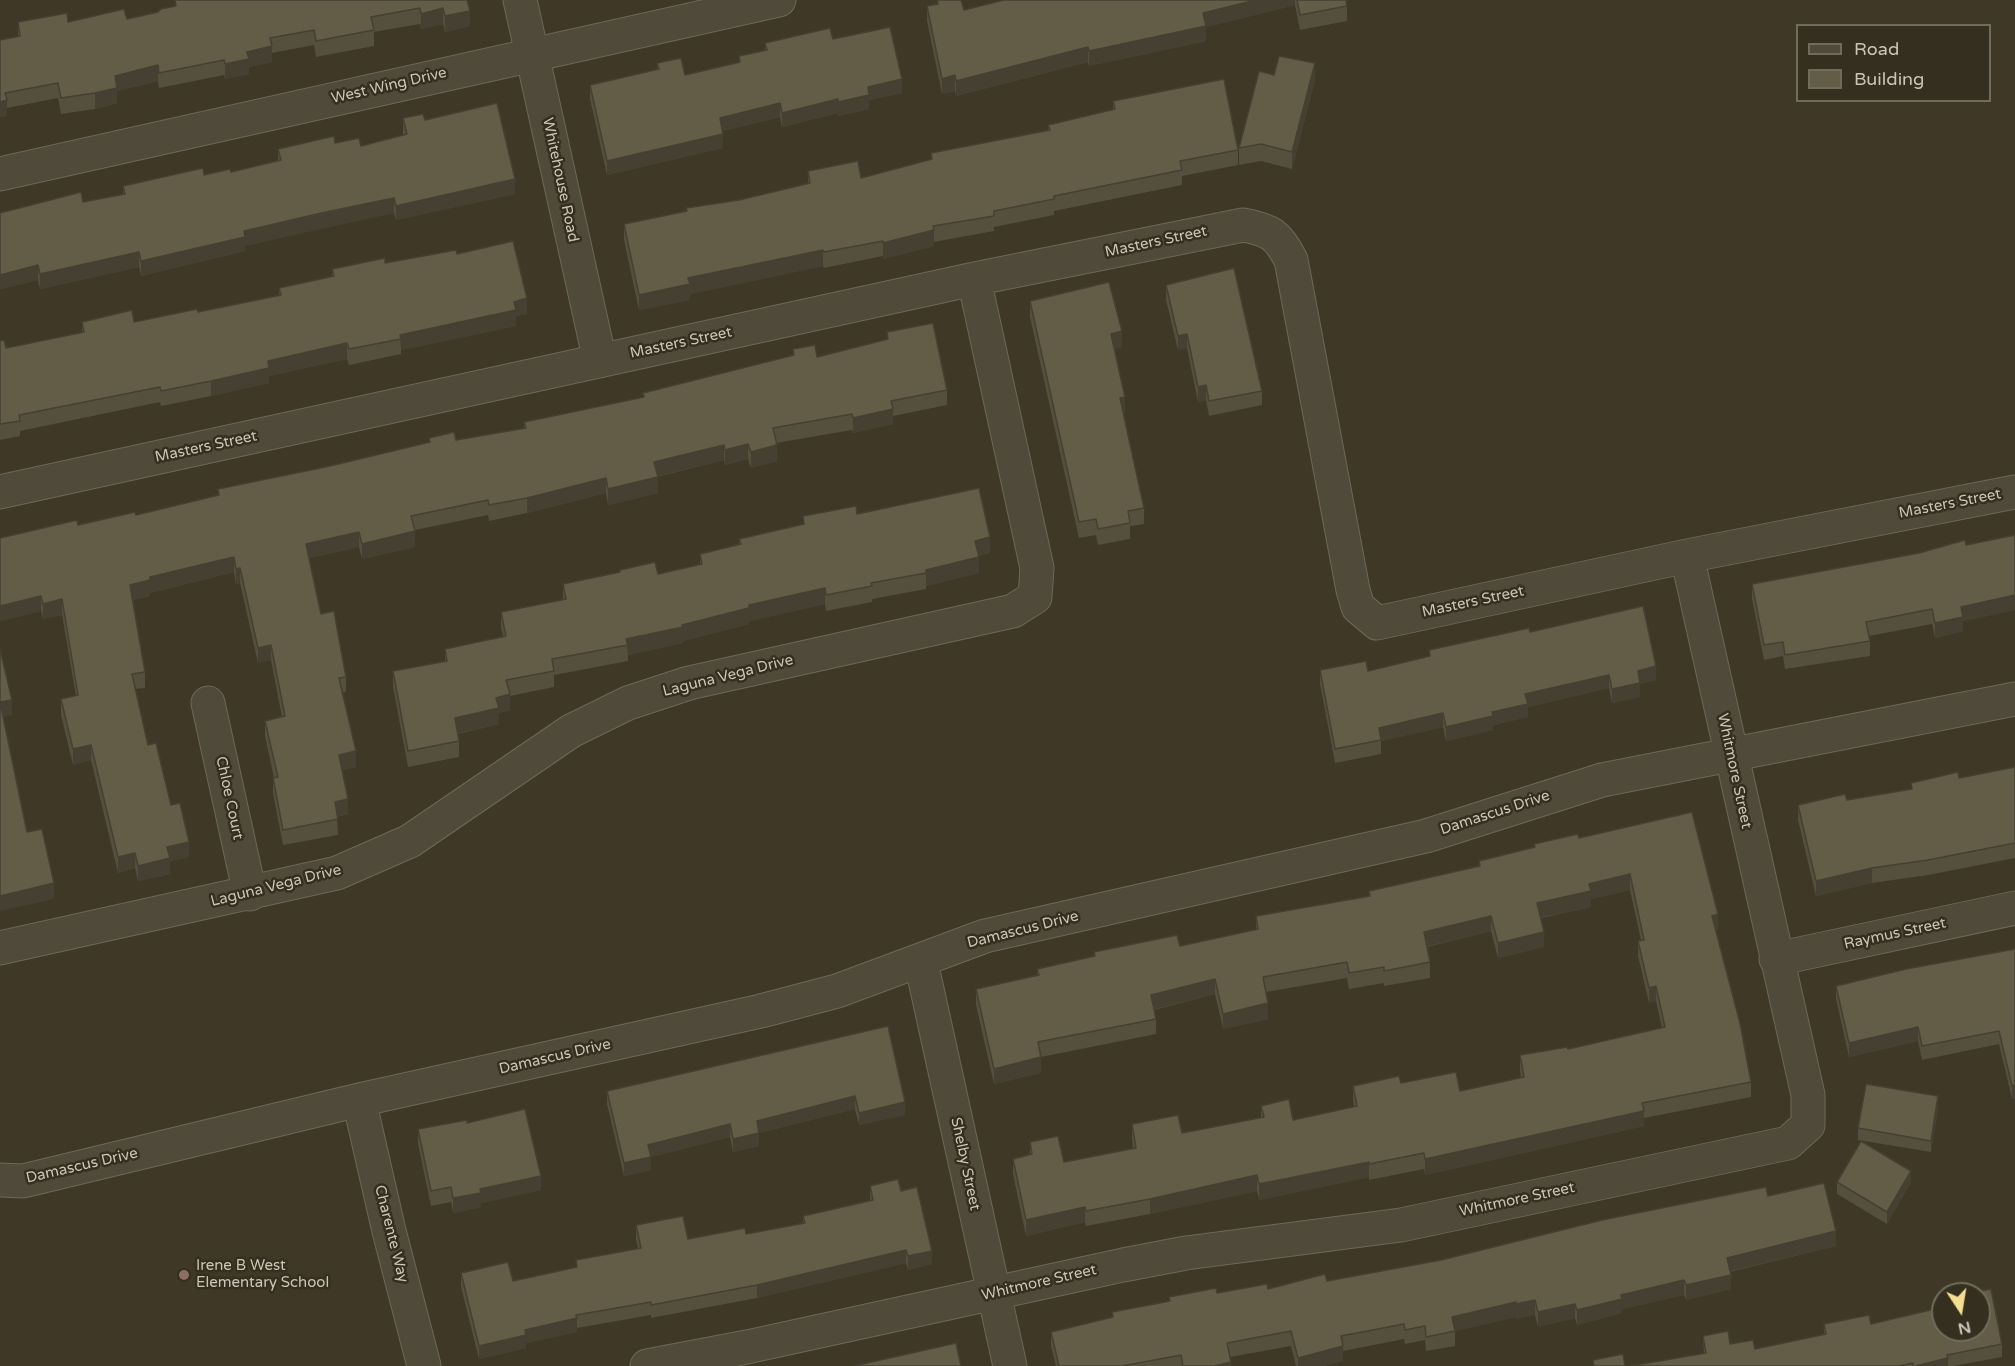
<!DOCTYPE html>
<html>
<head>
<meta charset="utf-8">
<style>
	body { margin:0 }
	#map { position:relative; width:2015px; height:1366px; overflow:hidden; background:#3f3826; font-family:"Varela Round",sans-serif }
	canvas { display:block }
	.legend { position:absolute; left:1796px; top:24px; width:195px; height:78px; box-sizing:border-box; background:#342f1f; border:2px solid #706b5b; margin:0; padding:8px 10px; list-style:none; font-size:18px; color:#cac5b6 }
	.legend li { display:flex; align-items:center; gap:12px; height:30px }
	.legend b { width:30px; border:2px solid #706b5b }
	.north { position:absolute; left:1931px; top:1282px; width:60px; height:60px; box-sizing:border-box; background:#342f1f; border:2px solid #706b5b; border-radius:50%; rotate:168deg; font-size:16px; font-weight:700; line-height:24px; text-align:center; color:#cac5b6 }
	.north::after { content:''; display:block; margin:auto; width:21px; height:27px; background:#f5de8f; clip-path:polygon(50% 0,100% 100%,50% 72%,0 100%) }
</style>
</head>
<body>
<div id="map">
<canvas width="2015" height="1366"></canvas>
<ul class="legend">
<li><b style="height:8px;background:#4f4a3a"></b>Road</li>
<li><b style="height:16px;background:#635c47"></b>Building</li>
</ul>
<div class="north">N</div>
</div>
<script>
const c = document.querySelector('canvas').getContext('2d');
c.lineJoin = 'round';
function strokePath(path, color, width, dash) { c.strokeStyle = color; c.lineWidth = width; c.lineCap = dash ? 'butt' : 'round'; c.setLineDash(dash || []); c.stroke(path); }
function fillPath(path, color) { c.fillStyle = color; c.fill(path, 'evenodd'); }
function write(font, color, halo, rows, align = 'center') {
  c.font = font + ' "Varela Round",sans-serif'; c.lineWidth = 5; c.setLineDash([]); c.textBaseline = 'middle'; c.strokeStyle = halo; c.fillStyle = color; for (const [text, x, y, turn = 0] of rows) {
    c.save(); c.translate(x, y); c.rotate((+turn || 0) * Math.PI / 180); c.textAlign = isNaN(turn) ? turn : align; if (halo) c.strokeText(text, 0, 0); c.fillText(text, 0, 0); c.restore();
  }
}
const minor = new Path2D(`
	M520,0L600,361
	M0,174L779,0
	M0,492L974,279L1243,225C1271,230 1278,235 1291,260L1353,590L1358,607L1377,623L1687,556L2015,492
	M208,703L250,894
	M0,948L337,873L410,841L571,731L628,703L689,683L1013,611L1035,597L1037,568L974,279
	M1776,959L2015,908
	M921,962L1010,1366
	M359,1100L389,1231L424,1366
	M0,1180L23,1181L359,1100L761,1011L837,991L985,936L1426,836L1602,780L2015,699
	M647,1366L747,1347L1123,1265L1186,1253L1401,1225L1788,1143L1808,1125V1095L1687,556`);
const wall = new Path2D(`
	M175,0H467L470,26L445,32L443,24L421,29L420,24L374,32V46L316,57L314,45L272,53V62L249,67V74L225,79L224,75L159,88L158,81L117,91V103L95,109L61,114L58,98L7,108V116L0,117L18,36V22H68L127,19L158,12L175,7Z
	M937,0L964,10L1004,0H1346L1347,6V21L1300,30L1295,5L1206,27V41L1089,66L1088,62L956,96L955,91L942,94L927,21V6L937,4Z
	M833,39L902,93L869,100V109L838,116V113L782,127L780,117L723,131V148L607,175L590,99V85L657,70V63L685,75L739,62V56L765,50V43Z
	M1274,75L1315,80L1292,169L1261,161L1239,165V148Z
	M1113,101L1238,150V165L1182,176V185L1054,211V215L994,227V231L934,242V246L883,259V256L824,268L823,266L690,294V300L639,310L624,240V224L686,211V208L739,200L808,184V171L861,178L931,160V153L1048,130V125L1113,110Z
	M403,118L425,120L515,194L396,220L394,213L326,227L245,246V251L141,276L139,267L40,289L38,280L0,289V213L83,202L123,194V186L231,172L278,160V149L335,143L361,146L403,135Z
	M457,254L527,314L516,316V326L401,350V354L349,365L347,359L269,376V383L211,396L161,406L160,402L20,431V436L0,440V341L6,348L82,333V322H134L198,312L279,295V288L332,276V269Z
	M1166,285L1262,391V405L1209,416L1206,400L1198,402L1187,348L1178,350L1166,300Z
	M1030,301L1122,347L1114,349L1125,413H1123L1144,508V524L1130,526V539L1098,545L1096,535L1079,538L1030,317Z
	M887,332L947,390V405L893,416V424L853,433L852,430L776,443L777,461L751,468L748,459L725,465L724,460L657,477L658,493L608,505L606,493L527,513L489,521L488,515L415,530V547L362,559L359,547L309,558L321,614L346,677V692L342,693L356,767L342,770L348,814L337,817L338,835L283,845L273,793V778H274L265,736V721L282,717L271,660L258,663L240,583L236,584L234,572L150,593V596L132,600L145,672V688L135,689L148,745L171,805L189,857L170,861V874L138,881L135,868L118,873L91,760L73,765L61,715V699L76,696L62,615L43,619L41,611L0,621L78,525L136,515L218,495V489L330,466L429,442V438L456,440L524,428V422L643,398V393L793,355V349L817,357L887,339Z
	M857,514L990,553L979,556V573L926,586V589L872,599V602L826,611L825,604L749,621V624L683,641V643L628,655V661L554,675V687L510,696V710L499,713V724L458,734L459,741V757L408,767L393,687V671L445,661V649L503,636L501,628V612L563,600V584L658,574L700,564V554L739,544V539L803,525V516Z
	M2015,535V610L1963,621V631L1935,638L1932,624L1869,636L1870,641V656L1785,669L1783,656L1764,660L1752,599V584L1966,545Z
	M1530,632L1656,680L1640,684V697L1612,703L1609,688L1528,707V717L1493,725V730L1446,741L1443,727L1381,741V754L1335,763L1320,684V670L1368,671L1429,657V650Z
	M2015,767V858L1928,875L1872,883L1816,896L1798,820V805L1847,800L1911,789V783L1959,778Z
	M1579,838L1718,930H1716L1751,1082V1097L1644,1118V1126L1425,1175L1424,1169L1369,1180V1177L1259,1200L1257,1191L1150,1214L1086,1226L1085,1222L1026,1236L1013,1174V1159L1030,1155V1142L1064,1162L1133,1148L1132,1139V1124L1182,1133L1261,1118V1106L1293,1120L1354,1107L1353,1101V1086L1401,1083L1460,1091L1521,1078L1520,1071V1055L1568,1049L1662,1028L1656,1001L1649,1003L1638,956V941L1641,940L1630,890L1591,899V907L1541,918L1544,947L1498,958L1491,931L1427,947L1430,962V978L1384,986V983L1349,989L1347,978L1266,992L1268,1019L1223,1029L1215,994L1154,1010L1156,1019V1034L1041,1057V1073L994,1084L976,1005V989L1037,975V969L1094,956V952L1180,946L1256,929V916L1369,896V891L1479,866V861L1534,847V844Z
	M2015,949L2012,1099L1999,1044L1922,1060L1918,1041L1849,1057L1836,999V986Z
	M888,1026L905,1115L859,1125L855,1109L759,1133V1146L733,1152L730,1137L651,1157V1170L624,1176L607,1104V1091Z
	M1938,1108L1931,1152L1858,1140V1128Z
	M467,1123L541,1190L481,1203V1207L453,1213L451,1202L431,1206L418,1144V1129Z
	M1837,1182H1911L1887,1224L1837,1194Z
	M870,1186L901,1191L932,1264L908,1270L906,1263L757,1298L651,1318V1315L577,1328V1332L526,1343V1348L479,1359L461,1287V1273L513,1281L576,1267V1260L638,1249L636,1239V1225L688,1239L746,1234L803,1223V1216L870,1200Z
	M1768,1196L1836,1246L1730,1272L1731,1289L1686,1300L1684,1295L1622,1309V1313L1577,1325L1575,1318L1538,1327L1535,1315L1516,1319V1317L1455,1331V1346L1426,1351L1425,1340L1405,1344L1404,1339L1343,1351V1361L1324,1366H1296L1291,1346L1230,1357L1231,1366H1056L1051,1346V1332L1112,1318V1312L1169,1301V1297L1268,1289L1327,1281L1441,1260Z
	M1824,1324H1871L2002,1344V1357L1953,1366H1630L1704,1353L1703,1336L1730,1344L1755,1349L1824,1335Z`);
const shadedWall = new Path2D(`
	M1256,0H1295V5L1206,27V41L1089,66V51L1203,13Z
	M443,8V24L421,29V14Z
	M470,11V26L445,32V16Z
	M272,46V62L249,67V74L225,79V64L247,52Z
	M1088,47V62L956,96V81Z
	M1315,63V80L1292,169V152Z
	M158,65V81L117,91V103L95,109V93L115,76Z
	M955,75V91L942,94V79Z
	M902,79V93L869,100V109L838,116V102L868,87Z
	M838,99V113L782,127V113Z
	M7,100V116L0,117V102Z
	M780,103V117L720,132V118Z
	M723,134V148L607,175V161Z
	M515,179V194L396,220V206Z
	M394,198V213L245,246V251L141,276V261L244,231Z
	M934,230V246L883,259V243Z
	M823,250V266L690,294V300L639,310V295L688,278Z
	M139,252V267L40,289V274Z
	M38,265V280L0,289V275Z
	M527,298V314L516,316V326L401,350L400,335Z
	M1122,331V347L1111,350V334Z
	M1187,334V348L1178,350V336Z
	M347,343V359L269,376V383L211,396V381L268,361Z
	M1206,385V400L1198,402V387Z
	M1125,397V413L1120,414V398Z
	M893,409V424L853,433V418Z
	M748,444V459L725,465V450Z
	M724,445V460L654,477V462Z
	M777,445V461L751,468V452Z
	M658,477V493L608,505V489Z
	M606,478V493L527,513V498Z
	M415,531V547L362,559V544Z
	M359,532V547L306,559V544Z
	M990,537V553L975,557V541Z
	M234,557V572L150,593V596L130,600V585L150,577Z
	M979,557V573L926,586V570Z
	M240,568V583L236,584V569Z
	M825,588V604L749,621V624L683,641V643L628,655L626,639L682,625L749,605Z
	M2015,595V610L1963,621V631L1935,638V623L1961,607Z
	M41,596V611L0,621V606Z
	M62,599V615L43,619V604Z
	M271,645V660L258,663V648Z
	M1656,666V680L1640,684V697L1612,703V689L1638,671Z
	M1609,675V688L1528,707V717L1493,725V730L1446,741V727L1492,712L1525,694Z
	M510,694V710L499,713V724L455,734V718L496,698Z
	M12,700V715L0,718V702Z
	M1443,713V727L1381,741L1379,728Z
	M91,745V760L73,765V749Z
	M356,751V767L339,771V755Z
	M348,799V814L335,817V802Z
	M189,842V857L170,861V874L138,881V866L167,847Z
	M135,853V868L118,873V857Z
	M1872,868V883L1816,896V881Z
	M1630,874V890L1591,899V907L1537,918V903L1589,884Z
	M54,883V899L0,911V896Z
	M1718,914V930L1712,931V916Z
	M1491,916V931L1424,947V932Z
	M1544,932V947L1498,958V943Z
	M1215,979V994L1151,1010V995Z
	M1656,986V1001L1649,1003V988Z
	M1268,1003V1019L1223,1029V1014Z
	M1918,1027V1041L1849,1057V1043Z
	M1041,1057V1073L994,1084V1069Z
	M2015,1085V1099H2012V1086Z
	M855,1096V1109L759,1133V1146L733,1152V1139L757,1121Z
	M1938,1096V1108L1931,1152V1141Z
	M905,1102V1115L859,1125V1113Z
	M1644,1111V1126L1425,1175V1159Z
	M730,1124V1137L651,1157V1170L624,1176V1163L648,1145Z
	M1369,1162V1177L1259,1200V1184Z
	M1911,1171V1182L1887,1224V1212Z
	M1257,1175V1191L1150,1214V1199Z
	M541,1176V1190L481,1203V1207L453,1213V1198L480,1189Z
	M1085,1207V1222L1026,1236V1220Z
	M1836,1231V1246L1727,1272V1258Z
	M906,1250V1263L757,1298V1285Z
	M932,1251V1264L908,1270V1256Z
	M1731,1275V1289L1686,1300V1285Z
	M1684,1280V1295L1622,1309V1313L1577,1325V1310L1621,1295Z
	M1535,1300V1315L1516,1319V1304Z
	M1516,1302V1317L1452,1332V1317Z
	M1575,1304V1318L1538,1327V1312Z
	M577,1318V1332L526,1343V1348L479,1359V1346L525,1330Z
	M1343,1346V1361L1324,1366H1298V1358Z
	M1948,1358V1366H1915Z
	M1231,1362V1366H1214Z`);
const building = new Path2D(`
	M175,0H467L470,11L445,16L443,8L421,14L420,8L371,17L374,30L316,41L314,30L270,38L272,46L247,52L249,59L225,64L224,60L159,73L158,65L115,76L117,88L95,93L61,98L58,83L5,93L7,100L0,102V40L20,36L18,22L67,13L68,22L124,9L127,19L158,12L161,9L176,6Z
	M937,0H961L964,10L1004,0H1256L1203,13L1206,26L1089,51L1088,47L956,81L955,75L942,79L927,6L938,4Z
	M1297,0H1346L1347,6L1300,15Z
	M890,27L902,79L868,87L869,95L838,102V99L782,113L780,103L720,118L723,134L607,161L590,85L659,69L657,63L681,58L685,75L740,62L739,56L767,50L765,43L830,28L833,39Z
	M1279,56L1315,63L1292,152L1261,144L1239,148L1259,71L1274,75Z
	M1224,79L1238,150L1180,161L1182,170L1054,196V199L994,211V216L933,226L934,230L883,243V241L824,252L823,250L688,278L690,284L639,295L624,224L687,211L686,208L739,200L810,183L808,171L858,161L861,178L932,159L931,153L1050,130L1048,125L1115,109L1113,101Z
	M497,103L515,179L396,206L394,198L326,212L244,231L245,237L141,261L139,252L40,274L38,265L0,275V213L81,192L83,202L125,194L123,186L203,168L204,175L230,169L231,172L281,160L278,149L334,136L335,143L359,138L361,146L407,134L403,118L423,114L425,120Z
	M513,241L527,298L514,302L516,310L400,335L401,339L349,349L347,343L268,361L269,368L211,381L161,391L160,387L19,415L20,421L0,424V341L4,340L6,348L84,332L82,322L132,310L134,322L197,309L198,312L281,295L279,288L334,276L332,269L385,258V263L456,250L457,254Z
	M1234,268L1262,391L1209,401L1206,385L1198,387L1187,334L1178,336L1166,285Z
	M1109,282L1122,331L1111,334L1125,397L1120,398L1144,508L1128,511L1130,523L1098,529L1096,519L1079,522L1030,301Z
	M933,323L947,390L891,401L893,409L853,418L852,414L773,428L777,445L751,452L748,444L725,450L724,445L654,462L658,477L608,489L606,478L527,498L489,505L488,500L411,516L415,531L362,544L359,532L306,544L321,614L334,611L346,677L339,678L356,751L339,755L348,799L335,802L338,819L283,830L273,778L278,777L265,721L285,716L271,645L258,648L240,568L236,569L234,557L150,577V580L130,585L145,672L132,674L148,745L156,743L171,805L180,803L189,842L167,847L170,858L138,866L135,853L118,857L91,745L73,749L61,699L78,695L62,599L43,604L41,596L0,606V538L77,520L78,525L135,512L136,515L219,495L218,489L330,466L430,442L429,438L454,432L456,440L526,428L524,422L644,397L643,393L794,355L793,349L815,345L817,357L888,339L887,332Z
	M979,488L990,537L975,541L979,557L926,570V573L871,583L872,586L826,595L825,588L749,605V608L682,625L683,627L626,639L628,645L552,659L554,671L506,680L510,694L496,698L499,708L455,718L459,741L408,751L393,671L447,661L445,649L506,636L501,612L566,599L563,584L620,572V570L655,562L658,574L702,564L700,554L741,544L739,539L804,524L803,516L856,506L857,514Z
	M2015,535V595L1961,607L1963,617L1935,623L1932,609L1866,622L1870,641L1785,655L1783,642L1764,645L1752,584L1919,553L1965,540L1966,545Z
	M1643,606L1656,666L1638,671L1640,683L1612,689L1609,675L1525,694L1528,704L1492,712L1493,716L1446,727L1443,713L1379,728L1381,740L1335,749L1320,670L1366,661L1368,671L1430,656L1429,650L1529,628L1530,632Z
	M0,649L12,700L0,702L27,832L42,829L54,883L0,896Z
	M2015,767V843L1928,860L1872,868L1816,881L1798,805L1845,794L1847,800L1912,789L1911,783L1958,772L1959,778Z
	M1692,812L1718,914L1712,916L1740,1023L1751,1082L1642,1103L1644,1111L1425,1159L1424,1153L1369,1164V1162L1259,1184L1257,1175L1150,1199L1086,1211L1085,1207L1026,1220L1013,1159L1032,1154L1030,1142L1058,1136L1064,1162L1136,1148L1132,1124L1178,1115L1182,1133L1264,1117L1261,1106L1289,1099L1293,1120L1357,1106L1353,1086L1399,1076L1401,1083L1456,1072L1460,1091L1524,1077L1520,1055L1567,1047L1568,1049L1665,1027L1656,986L1649,988L1638,941L1644,940L1630,874L1589,884L1591,891L1537,903L1544,932L1498,943L1491,916L1424,932L1430,962L1384,971V967L1349,973L1347,962L1263,977L1268,1003L1223,1014L1215,979L1151,995L1156,1019L1038,1042L1041,1057L994,1069L976,989L1039,975L1037,969L1095,956L1094,952L1177,935L1180,946L1258,929L1256,916L1370,896L1369,891L1480,866L1479,861L1535,847L1534,844L1578,834L1579,838Z
	M2015,949V1085L2012,1086L1999,1031L1922,1046L1918,1027L1849,1043L1836,986L1906,969Z
	M888,1026L905,1102L859,1113L855,1096L757,1121L759,1133L733,1139L730,1124L648,1145L651,1157L624,1163L607,1091Z
	M1866,1084L1938,1096L1931,1141L1858,1128Z
	M525,1109L541,1176L480,1189L481,1193L453,1198L451,1187L431,1191L418,1129L467,1120V1123Z
	M1861,1141L1911,1171L1887,1212L1837,1182Z
	M898,1179L901,1191L917,1187L932,1251L908,1256L906,1250L757,1285L651,1305V1302L576,1315L577,1318L525,1330L526,1335L479,1346L461,1273L508,1262L513,1281L577,1267L576,1260L641,1248L636,1225L683,1216L688,1239L745,1228L746,1234L805,1223L803,1216L873,1200L870,1186Z
	M1824,1183L1836,1231L1727,1258L1731,1275L1686,1285L1684,1280L1621,1295L1622,1299L1577,1310L1575,1304L1538,1312L1535,1300L1516,1304V1302L1452,1317L1455,1331L1426,1337L1425,1326L1405,1330L1404,1324L1341,1336L1343,1346L1298,1358L1291,1331L1227,1343L1231,1362L1214,1366H1183L1181,1355L1122,1366H1059L1051,1332L1113,1317L1112,1312L1170,1301L1169,1297L1216,1288L1217,1293L1267,1284L1268,1289L1325,1274L1327,1281L1441,1260L1602,1220L1766,1187L1768,1196Z
	M1991,1289L2002,1344L1947,1355L1948,1358L1915,1366H1913V1363L1899,1366H1630L1706,1353L1703,1336L1728,1331L1730,1344L1753,1340L1755,1349L1826,1334L1824,1324L1869,1315L1871,1324L1943,1307V1330H1979V1294H1963Z
	M956,1343L961,1366H854Z
	M1623,1354L1625,1366H1594L1593,1360Z`);
const markers = [
	[184,1275,6,"#8d6e63"]
];
const streetNames = [
	["West Wing Drive",389,86,-13],
	["Whitehouse Road",560,180,78],
	["Masters Street",1156,242,-12],
	["Masters Street",681,343,-12],
	["Masters Street",206,447,-12],
	["Masters Street",1950,504,-11],
	["Masters Street",1473,602,-12],
	["Laguna Vega Drive",728,676,-14],
	["Whitmore Street",1734,771,78],
	["Chloe Court",229,798,78],
	["Damascus Drive",1495,813,-18],
	["Laguna Vega Drive",276,886,-14],
	["Damascus Drive",1023,930,-14],
	["Raymus Street",1895,934,-12],
	["Damascus Drive",555,1057,-13],
	["Shelby Street",965,1164,78],
	["Damascus Drive",82,1166,-13],
	["Whitmore Street",1517,1200,-12],
	["Charente Way",391,1234,76],
	["Whitmore Street",1039,1283,-13]
];
const poiNames = [
	["Irene B West",196,1266],
	["Elementary School",196,1283]
];
strokePath(minor, '#6d6858', 35);
strokePath(minor, '#4f4a3a', 33);
fillPath(wall, '#554f3d');
fillPath(shadedWall, '#454032');
fillPath(building, '#635c47');
strokePath(building, '#454032', 1.5);
for (const [x, y, r, color] of markers) { const dot = new Path2D(); dot.arc(x, y, r, 0, 2 * Math.PI); c.fillStyle = color; c.fill(dot); strokePath(dot, '#342f1f', 2); }
write('15px', '#cac5b6', '#342f1f', streetNames);
write('15px', '#cac5b6', '#342f1f', poiNames, 'left');
</script>
</body>
</html>
